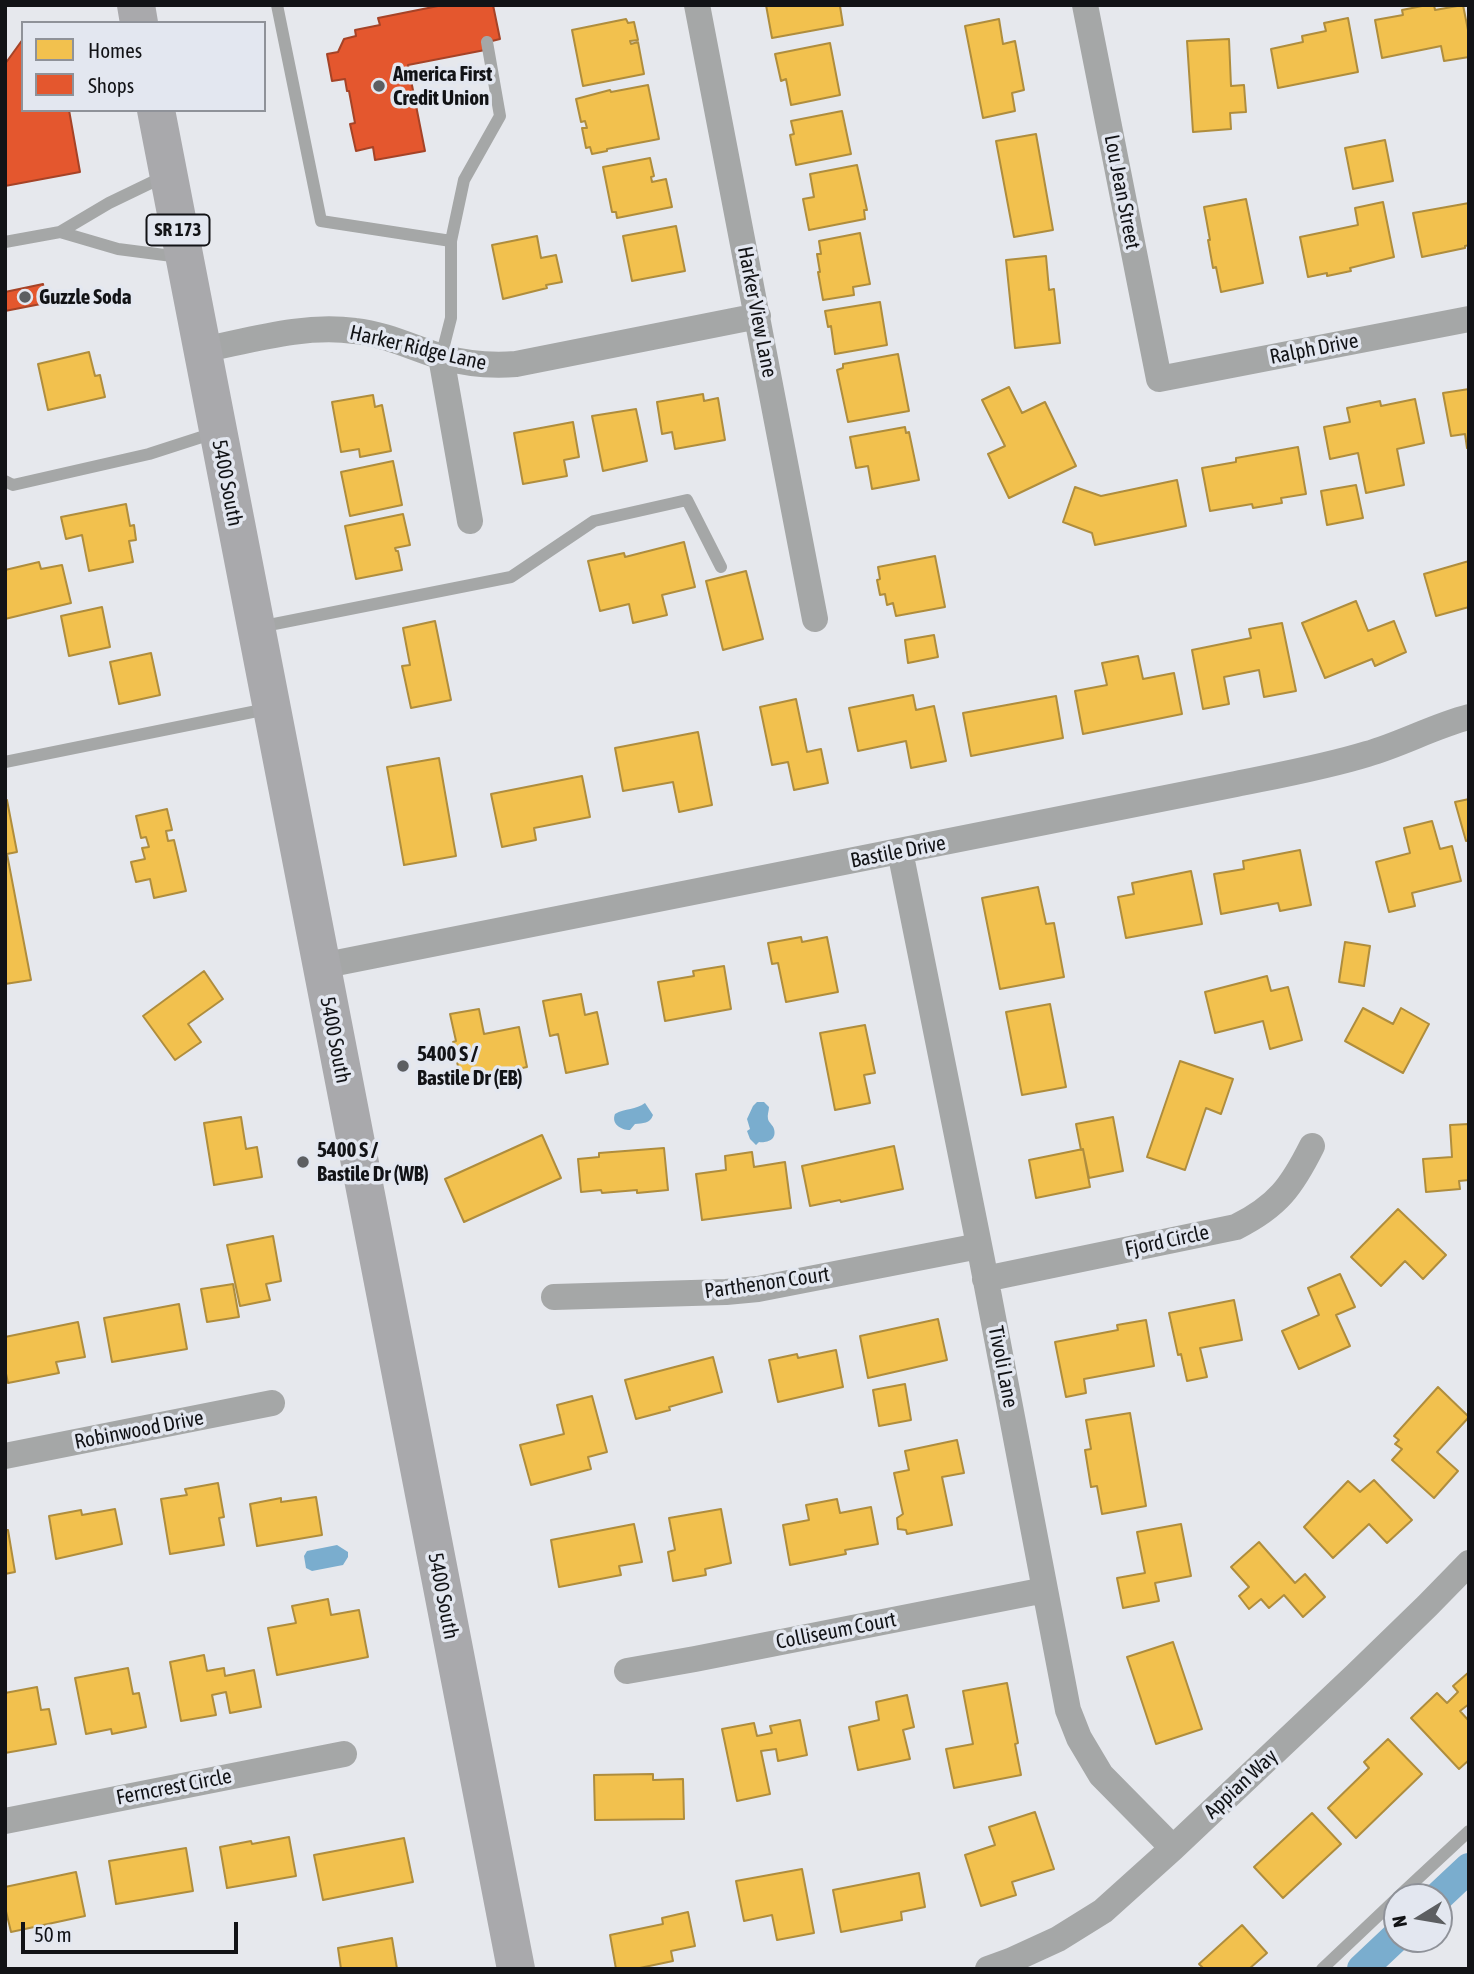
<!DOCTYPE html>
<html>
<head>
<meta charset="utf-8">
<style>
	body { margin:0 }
	#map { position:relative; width:1474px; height:1974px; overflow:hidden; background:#e6e8ed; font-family:"Asap Condensed",sans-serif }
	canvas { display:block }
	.frame { position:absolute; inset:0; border:7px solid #121316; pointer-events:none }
	.legend { position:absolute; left:21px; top:21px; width:245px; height:91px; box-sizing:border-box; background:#e3e7f0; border:2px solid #8f9299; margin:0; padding:9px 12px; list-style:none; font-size:21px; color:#121316 }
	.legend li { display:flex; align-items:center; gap:14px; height:35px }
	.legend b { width:35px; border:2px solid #8f9299 }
	.north { position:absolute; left:1383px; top:1883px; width:70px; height:70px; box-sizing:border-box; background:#e3e7f0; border:2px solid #8f9299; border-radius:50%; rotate:259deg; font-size:19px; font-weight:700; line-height:28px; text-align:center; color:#121316 }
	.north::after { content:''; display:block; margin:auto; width:24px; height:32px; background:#5c5e61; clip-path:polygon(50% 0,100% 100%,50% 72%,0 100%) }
	.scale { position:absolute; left:21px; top:1922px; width:217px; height:32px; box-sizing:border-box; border:4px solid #121316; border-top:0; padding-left:9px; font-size:21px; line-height:24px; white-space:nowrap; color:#121316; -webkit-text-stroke:5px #e3e7f0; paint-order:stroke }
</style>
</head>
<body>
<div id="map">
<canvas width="1474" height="1974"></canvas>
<div class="frame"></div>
<ul class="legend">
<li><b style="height:19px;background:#f2c14e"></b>Homes</li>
<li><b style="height:19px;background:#e4572e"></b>Shops</li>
</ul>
<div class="north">N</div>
<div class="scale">50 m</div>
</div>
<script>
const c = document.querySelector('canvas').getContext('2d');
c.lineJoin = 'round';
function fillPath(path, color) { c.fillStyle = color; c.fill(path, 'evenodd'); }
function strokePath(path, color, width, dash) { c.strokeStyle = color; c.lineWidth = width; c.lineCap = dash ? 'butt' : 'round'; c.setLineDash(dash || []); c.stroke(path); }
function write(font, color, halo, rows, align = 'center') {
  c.font = font + ' "Asap Condensed",sans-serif'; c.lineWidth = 7; c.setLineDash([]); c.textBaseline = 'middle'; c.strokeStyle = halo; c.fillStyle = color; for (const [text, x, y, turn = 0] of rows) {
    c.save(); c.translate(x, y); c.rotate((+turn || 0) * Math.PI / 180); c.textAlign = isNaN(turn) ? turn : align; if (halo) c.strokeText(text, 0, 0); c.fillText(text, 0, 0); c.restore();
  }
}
const water = new Path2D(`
	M757,1102H764L769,1107C769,1111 767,1115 768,1119C769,1123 773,1125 774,1129C777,1140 767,1143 759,1142L756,1145L750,1139L747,1131L750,1129L747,1119L753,1106Z
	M645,1103L653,1115C650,1124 643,1123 635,1124L630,1130C621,1130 611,1124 615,1114C625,1108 636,1110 645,1103Z
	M337,1545L348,1552V1557L343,1565L312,1571L306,1568L304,1556L307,1551Z`);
const homes = new Path2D(`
	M766,5L840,6L843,25L772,38Z
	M1427,5H1434L1435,10L1463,5L1469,35V57L1444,61L1441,46L1382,58L1375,20L1403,15L1402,10Z
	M1348,18L1358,72L1278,88L1271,49L1303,42L1302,36L1326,31L1324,23Z
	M626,19L628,23L634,22L638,40L630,41L631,44L638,42L644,74L583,86L572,30Z
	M999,19L1003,44L1015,41L1024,90L1012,93L1015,111L983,118L965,26Z
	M1229,39L1231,86L1244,85L1246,112L1230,113L1231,129L1193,132L1187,41Z
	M830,43L840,95L791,105L786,79L781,81L775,54Z
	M648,85L659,139L607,149V151L592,154L590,147L586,148L582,128H587L585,121L581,122L576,99L610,90L611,92Z
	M842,111L851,154L796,165L790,135L794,134L791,121Z
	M1036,134L1053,230L1014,237L996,141Z
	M1385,140L1393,181L1353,189L1345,148Z
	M650,158L654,176L651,177L652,182L666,179L672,207L617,218L616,212H612L603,167Z
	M857,165L867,210H864L865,219L809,230L803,199L814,197L810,174Z
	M1246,199L1263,283L1221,292L1216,267L1213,268L1208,240H1210L1204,207Z
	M1383,202L1394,257L1350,268L1351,271L1327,276V273L1308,277L1300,237L1358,225L1355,208Z
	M1469,203V245L1465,246V248L1422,257L1413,213Z
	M676,226L685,271L632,281L623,236Z
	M860,233L870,284L853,287L854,295L823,300L818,272H820L817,254H821L819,241Z
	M537,236L541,258L556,255L562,282L546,285L547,288L503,299L492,245Z
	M1046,256L1049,290L1054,289L1060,343L1015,348L1006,260Z
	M880,302L887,345L835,354L831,326L828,327L825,311Z
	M89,352L95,376L100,375L105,397L48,410L38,364Z
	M898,354L909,411L848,422L837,370L843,368V364Z
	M1009,387L1022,413L1045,402L1076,466L1009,498L988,454L1005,446L982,400Z
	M1469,389V447L1467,448L1465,434L1451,436L1443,393Z
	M703,394L704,401L718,398L725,440L675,449L672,432L662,434L657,402Z
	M373,395L375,407L382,405L391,451L360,457L359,449L341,452L332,402Z
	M1415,399L1424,443L1397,449L1404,485L1366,493L1358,453L1330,459L1324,427L1350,422L1347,408L1380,401L1381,406Z
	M636,409L647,461L603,471L592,416Z
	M573,422L579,457L564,460L567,476L523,484L514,433Z
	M905,427L906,433L909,432L919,480L872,489L868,466L856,468L850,437Z
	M1298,447L1306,494L1281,498L1282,503L1253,508L1252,504L1210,511L1202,468L1236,462V458Z
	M393,461L402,505L350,516L341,472Z
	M1177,480L1186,526L1095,545L1092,533L1063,522L1075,487L1101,496Z
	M1356,485L1363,518L1327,525L1321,491Z
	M126,504L130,526L134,525L136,540L129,541L133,562L89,571L82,535L66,539L61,517Z
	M403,514L410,545L395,548L396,551H398L402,570L356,579L345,526Z
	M684,542L695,587L662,595L667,615L633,623L629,604L600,611L588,561L624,553L625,557Z
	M935,556L945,607L896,616L893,603L887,605L885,594L880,595L877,580L880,579L878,567Z
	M1469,561V607L1436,616L1424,574Z
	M39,562L41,569L62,565L71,603L5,619V570Z
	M746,571L763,639L723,650L706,581Z
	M1356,601L1368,631L1394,621L1406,652L1375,666L1372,659L1325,678L1302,623Z
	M102,607L110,647L69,656L61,616Z
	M435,621L451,700L411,708L402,666L410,665L403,628Z
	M1282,623L1296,691L1264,697L1259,670L1224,677L1229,704L1203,709L1192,650L1251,638L1249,629Z
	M934,635L938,657L908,663L905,640Z
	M151,653L160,695L119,704L110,662Z
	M1138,656L1143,679L1174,673L1182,714L1083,734L1075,691L1107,685L1102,663Z
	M913,695L916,710L934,706L946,761L911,768L906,741L858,751L849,708Z
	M1056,696L1063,738L971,756L963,713Z
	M796,699L807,752L821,749L828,783L794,790L788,762L772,765L760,707Z
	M698,732L712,805L679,812L673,782L623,791L615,748Z
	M439,758L456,856L404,865L387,767Z
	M582,776L590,817L534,828L536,840L502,847L491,794Z
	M1469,799V840L1466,841L1455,802Z
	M5,800H7L17,852L7,854L31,980L5,984Z
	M167,809L172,830L166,831L168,841L174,840L186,891L154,898L150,879L136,882L131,862L145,859L142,848L149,847L146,837L141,838L136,816Z
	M1432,821L1440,849L1452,846L1461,881L1412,893L1415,906L1389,912L1376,862L1410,853L1404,828Z
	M1300,850L1311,905L1280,911L1278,903L1221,914L1214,874L1244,869L1243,861Z
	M1191,871L1202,924L1126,938L1118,897L1134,894L1132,883Z
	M1038,887L1046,924L1054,923L1064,977L1000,989L982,898Z
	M801,937L802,942L827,937L838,992L786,1002L778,963L772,964L768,943Z
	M1345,942L1370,946L1364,986L1339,982Z
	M724,966L731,1009L665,1021L658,982L694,976L693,971Z
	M204,971L223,999L188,1024L201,1042L175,1060L143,1016Z
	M1267,976L1271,991L1288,987L1302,1040L1270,1049L1263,1021L1215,1033L1205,992Z
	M581,994L585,1015L597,1012L608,1064L566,1073L558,1034L550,1036L543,1001Z
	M1050,1004L1066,1087L1022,1095L1006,1012Z
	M1363,1008L1393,1024L1401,1008L1429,1024L1403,1073L1345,1041Z
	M479,1009L484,1034L519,1027L527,1067L461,1081L453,1042L456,1041L450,1014Z
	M865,1025L875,1073L864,1075L870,1103L835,1110L820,1033Z
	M1180,1061L1233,1079L1221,1114L1206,1108L1185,1170L1147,1157Z
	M241,1117L246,1149L257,1147L262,1177L214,1185L204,1123Z
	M1113,1117L1123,1171L1089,1178L1083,1149L1081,1150L1076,1124Z
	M1469,1124V1180L1459,1181L1460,1189L1426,1192L1423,1159L1452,1157L1450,1125Z
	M542,1135L561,1178L464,1222L445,1179Z
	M894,1146L903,1189L841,1202L840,1200L810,1206L802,1166Z
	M664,1148L668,1190L637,1193V1190L602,1193L601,1190L581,1192L578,1159L599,1157V1153Z
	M1083,1149L1090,1187L1036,1198L1029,1160Z
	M752,1152L754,1167L785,1162L791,1208L702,1220L696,1174L726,1170L725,1156Z
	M1398,1209L1446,1255L1423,1279L1405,1261L1381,1286L1351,1257Z
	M273,1236L281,1281L266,1284L270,1300L240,1306L227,1245Z
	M1340,1274L1355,1307L1336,1315L1350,1346L1299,1369L1282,1331L1319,1315L1308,1288Z
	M233,1284L239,1317L207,1322L201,1289Z
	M1234,1300L1242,1340L1200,1348L1207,1377L1187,1381L1181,1354L1178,1355L1169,1313Z
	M179,1304L187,1349L112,1362L104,1318Z
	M938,1319L947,1360L868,1378L860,1336Z
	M1146,1320L1154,1366L1084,1379L1086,1393L1066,1397L1055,1342L1118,1330L1117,1325Z
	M78,1322L85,1357L56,1362L59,1373L8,1383L5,1369V1337Z
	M836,1350L843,1387L778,1402L769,1360L797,1354L798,1358Z
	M713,1357L722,1392L669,1407L670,1410L636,1419L625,1380Z
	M905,1384L911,1420L879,1426L873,1390Z
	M1438,1387L1469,1417L1437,1452L1458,1471L1434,1498L1392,1460L1402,1449L1395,1444L1399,1440L1394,1436Z
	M592,1396L607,1452L588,1457L591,1469L531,1485L520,1445L564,1434L557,1405Z
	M1130,1413L1146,1506L1102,1514L1097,1486L1091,1487L1085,1450L1091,1449L1086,1420Z
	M957,1440L964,1473L942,1477L952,1525L907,1534L906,1530L898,1529L897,1518L903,1514L894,1473L909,1470L905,1451Z
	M1374,1480L1412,1520L1387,1543L1369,1524L1333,1558L1304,1527L1348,1481L1360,1492Z
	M218,1483L224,1517L219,1518L224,1545L170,1554L161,1499L187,1495L185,1489Z
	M316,1497L322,1535L257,1546L250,1504L281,1498V1502Z
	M837,1499L840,1513L871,1507L878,1544L845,1550L846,1554L790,1565L783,1525L809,1520L806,1505Z
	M115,1509L122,1544L56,1559L49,1516L81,1510L82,1515Z
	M721,1509L731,1563L705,1569L706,1575L673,1581L668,1552L675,1550L669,1518Z
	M634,1524L642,1562L619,1566L621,1575L559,1587L551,1540Z
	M1181,1524L1191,1576L1155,1583L1159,1601L1123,1608L1117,1578L1145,1573L1137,1532Z
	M5,1530H8L15,1572L5,1574Z
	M1259,1542L1295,1583L1305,1574L1325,1597L1303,1617L1284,1595L1269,1608L1261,1599L1249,1609L1239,1596L1249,1587L1231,1567Z
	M328,1599L331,1615L359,1610L368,1657L277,1675L268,1628L296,1623L292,1606Z
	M1173,1642L1202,1729L1156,1744L1127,1657Z
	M204,1655L207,1671L224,1668L225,1676L254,1670L261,1707L230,1713L226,1692L212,1695L216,1715L181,1721L170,1662Z
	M128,1668L133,1694L139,1693L146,1727L112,1734L111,1729L86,1734L75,1678Z
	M1469,1672V1704L1460,1711L1469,1721V1760L1459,1769L1411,1718L1437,1693L1447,1703L1458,1692L1453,1686Z
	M1007,1683L1018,1743L1015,1744L1021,1775L954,1788L946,1749L973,1744L963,1691Z
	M37,1687L41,1710L49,1709L56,1744L5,1753V1693Z
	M907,1695L914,1727L903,1730L910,1759L858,1770L849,1727L879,1720L876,1702Z
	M800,1720L807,1755L778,1761L776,1749L761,1751L770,1794L737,1801L722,1729L754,1723L757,1736L772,1733L770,1726Z
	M1388,1739L1422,1774L1356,1838L1328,1808L1369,1768L1364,1762Z
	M653,1774V1780L683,1779L684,1819L595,1820L594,1775Z
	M1035,1812L1054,1869L1012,1882L1016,1895L981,1906L965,1855L995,1845L989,1827Z
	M1312,1813L1341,1844L1283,1898L1254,1867Z
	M289,1837L296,1876L227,1888L220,1847L251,1841L252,1844Z
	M404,1838L413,1882L323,1900L314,1855Z
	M186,1848L193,1891L116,1904L109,1861Z
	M802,1869L814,1933L777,1940L772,1915L744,1921L736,1881Z
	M76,1872L85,1916L11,1932L5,1907V1887Z
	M919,1873L925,1907L901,1912L902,1920L841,1932L833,1890Z
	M688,1912L695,1946L671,1951L673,1961L635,1969H616L610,1935L663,1924L662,1918Z
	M1242,1925L1267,1953L1249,1969H1204L1199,1964Z
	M392,1938L397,1969H341L338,1948Z`);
const shops = new Path2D(`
	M443,5H493L500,39L484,43L485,50L408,65L425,151L375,160L373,147L356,151L350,124L355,123L349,91H347L345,79L332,81L327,54L338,52L344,39L356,36L355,30L380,25L378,18Z
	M23,39V110H69L80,172L5,186V64Z
	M43,284L46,303L5,311V292Z`);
const canal = new Path2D(`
	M1438,1897L1469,1868
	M1362,1969L1397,1936`);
const service = new Path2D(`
	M277,5L321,221L451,241V318L441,357
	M60,232L118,249L180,257
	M451,241L464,180L500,116L487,42
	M5,242L60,232L109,203L165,176
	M5,481L13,485L149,454L214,433
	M259,627L511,577L594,521L687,500L721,567
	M5,762L267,709
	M1398,1897L1469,1831
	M1322,1969L1397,1898`);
const minor = new Path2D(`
	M697,5L815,619
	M1085,5L1159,379L1469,319
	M202,350C252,340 304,324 355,331C385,334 413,348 442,357C467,364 490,366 516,364L758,316
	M441,357L470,521
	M900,851L982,1260L1068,1710L1079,1738L1101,1775L1173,1848
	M321,966L1236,784C1280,775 1325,767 1367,754C1402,744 1434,726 1469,717
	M985,1279L1236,1227C1278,1206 1292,1186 1312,1146
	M554,1297L726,1292L758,1289L979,1246
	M5,1456L272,1403
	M627,1671L695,1659L1045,1590
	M5,1821L344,1754
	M988,1969L1010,1961L1058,1939L1103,1911L1173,1848L1356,1675L1427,1606L1469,1563`);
const primary = new Path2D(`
	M136,5L139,23
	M156,110L516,1969`);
const markers = [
	[379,86,7,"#5c5e61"],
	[25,297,7,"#5c5e61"],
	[403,1066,7,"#5c5e61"],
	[303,1162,7,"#5c5e61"]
];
const shields = [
	[178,230,63]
];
const shieldNames = [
	["SR 173",178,230]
];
const poiNames = [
	["America First",393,74],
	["Credit Union",393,98],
	["Guzzle Soda",39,297],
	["5400 S /",417,1054],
	["Bastile Dr (EB)",417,1078],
	["5400 S /",317,1150],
	["Bastile Dr (WB)",317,1174]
];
const streetNames = [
	["Lou Jean Street",1122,192,79],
	["Harker View Lane",757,312,79],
	["Harker Ridge Lane",418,348,13],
	["Ralph Drive",1314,349,-11],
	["5400 South",227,483,79],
	["Bastile Drive",898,852,-11],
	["5400 South",335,1040,79],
	["Fjord Circle",1167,1241,-12],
	["Parthenon Court",767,1283,-8],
	["Tivoli Lane",1003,1367,79],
	["Robinwood Drive",139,1430,-11],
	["5400 South",443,1596,79],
	["Colliseum Court",836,1631,-11],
	["Appian Way",1241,1784,-43],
	["Ferncrest Circle",174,1787,-11]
];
fillPath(water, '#7aadce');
fillPath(homes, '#f2c14e');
strokePath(homes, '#af8d3d', 2);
fillPath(shops, '#e4572e');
strokePath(shops, '#a54327', 2);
strokePath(canal, '#7aadce', 30);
strokePath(service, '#a5a7a7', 12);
strokePath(minor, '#a5a7a7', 26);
strokePath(primary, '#a9a9ac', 38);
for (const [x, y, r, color] of markers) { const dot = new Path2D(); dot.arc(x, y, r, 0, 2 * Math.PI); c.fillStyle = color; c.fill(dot); strokePath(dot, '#e3e7f0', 2.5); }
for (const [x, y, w] of shields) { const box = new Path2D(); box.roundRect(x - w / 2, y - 15.5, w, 31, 5); c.fillStyle = '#e3e7f0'; c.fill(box); strokePath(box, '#121316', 2); }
write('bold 19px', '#121316', null, shieldNames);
write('bold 21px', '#121316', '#e3e7f0', poiNames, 'left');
write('21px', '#121316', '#e3e7f0', streetNames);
</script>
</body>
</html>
